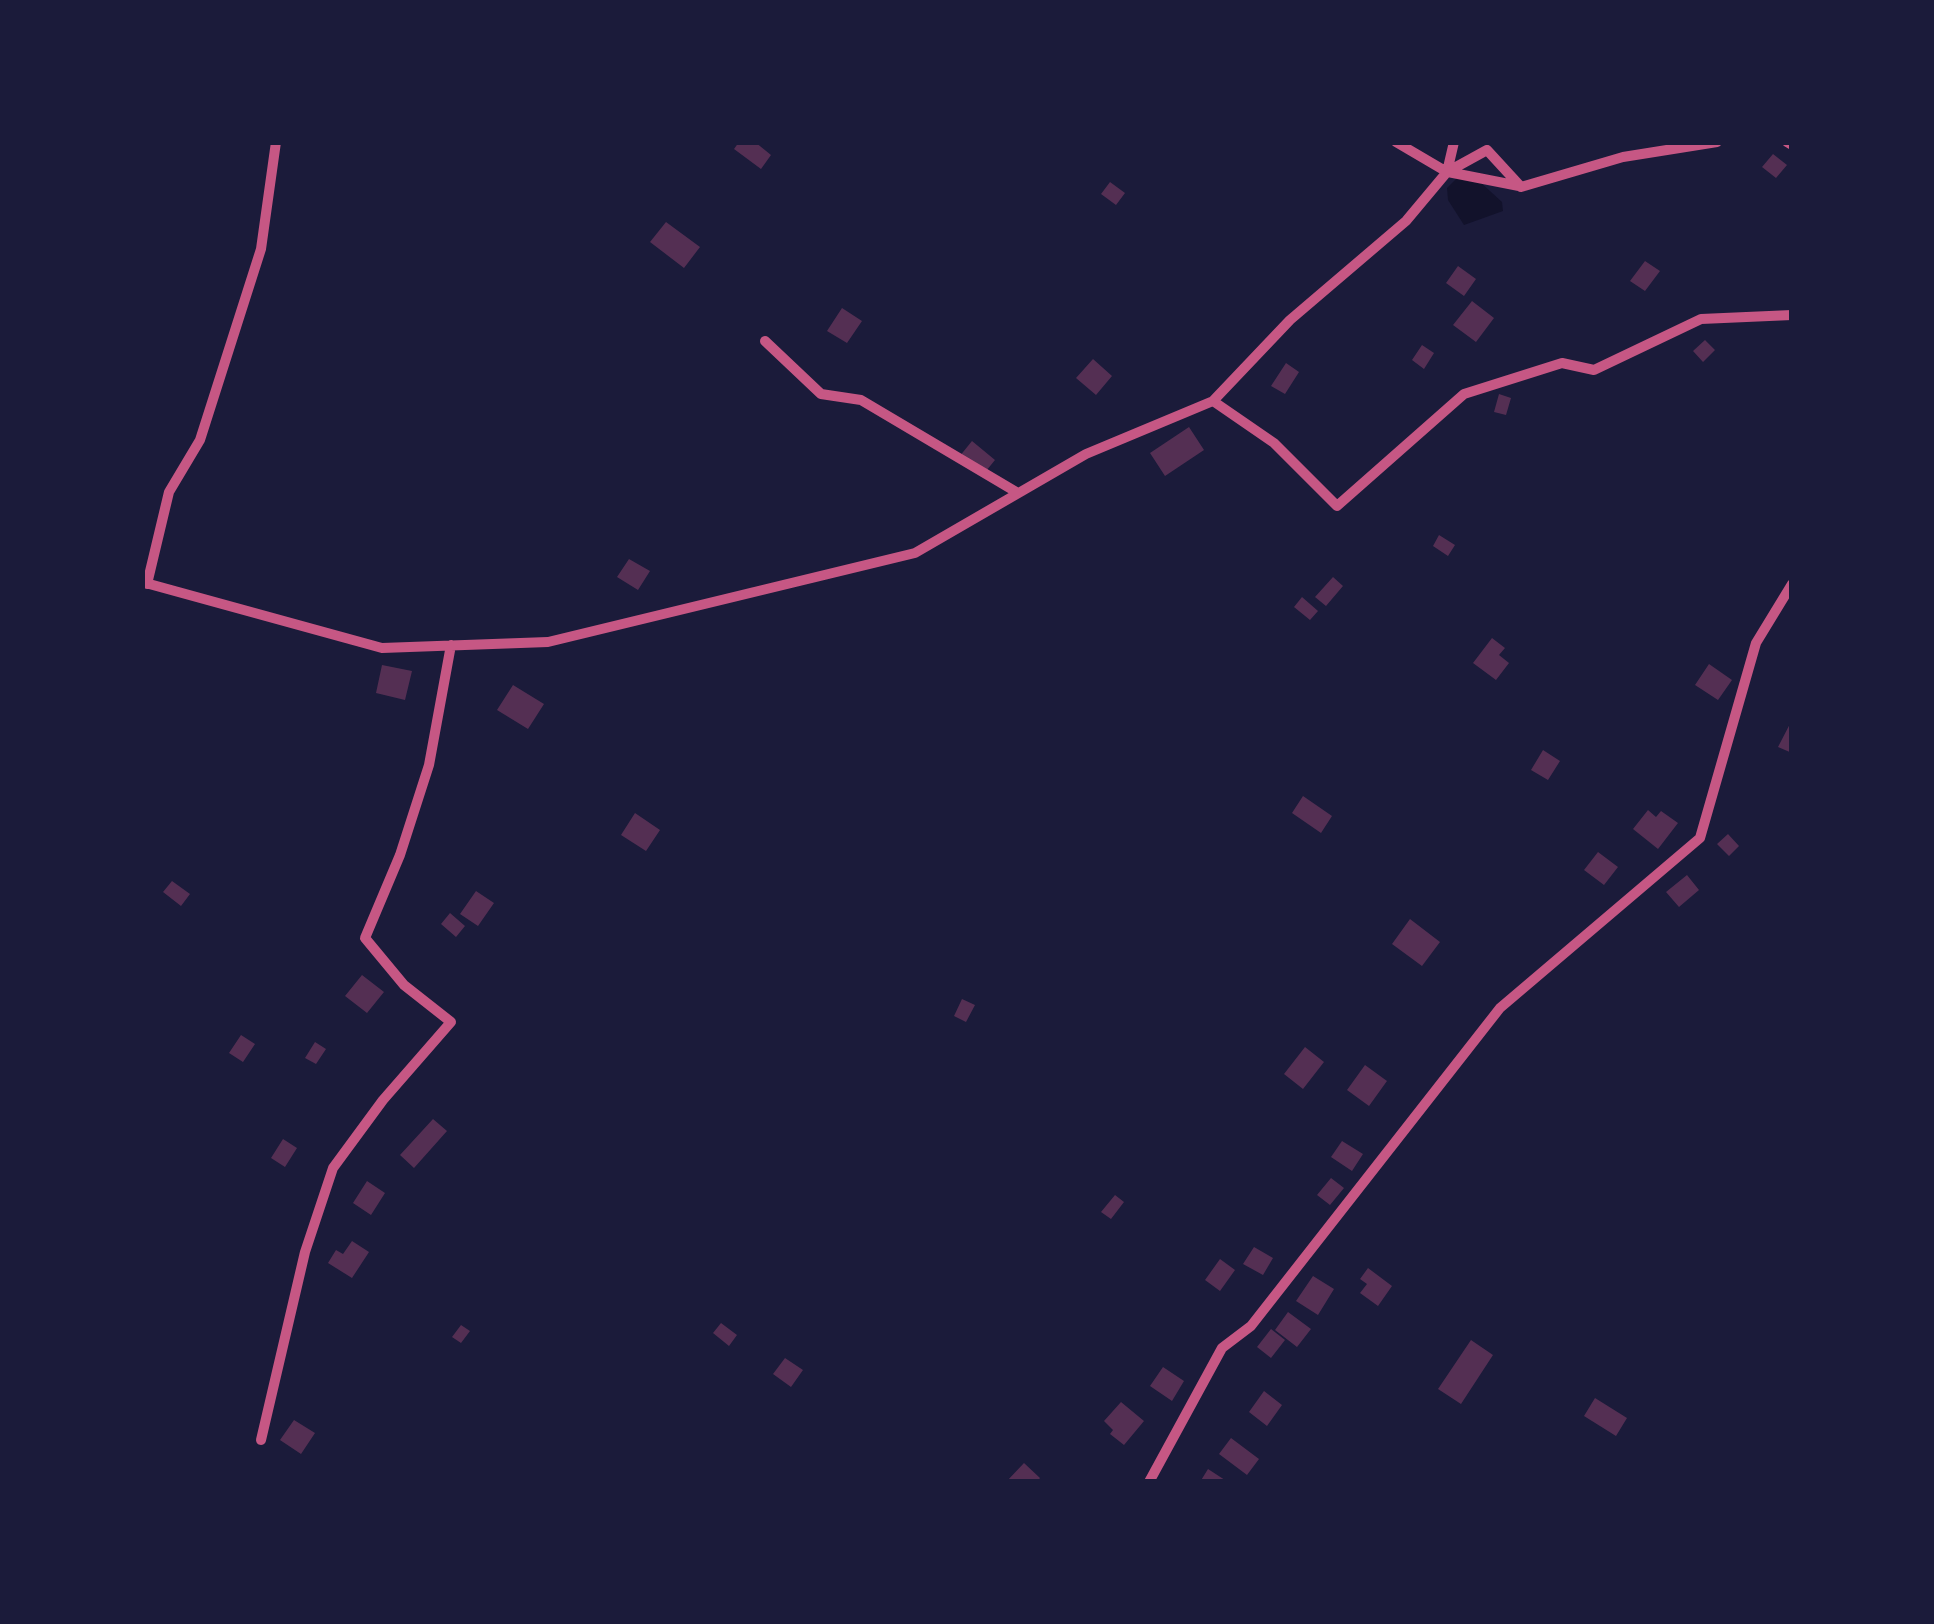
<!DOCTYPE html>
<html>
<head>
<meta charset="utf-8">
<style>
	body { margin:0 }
	#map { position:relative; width:1934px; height:1624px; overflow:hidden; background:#1b1b3a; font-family:"Source Sans 3",sans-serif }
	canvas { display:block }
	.frame { position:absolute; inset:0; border:145px solid #1b1b3a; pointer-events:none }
</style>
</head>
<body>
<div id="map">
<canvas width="1934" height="1624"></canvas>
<div class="frame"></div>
</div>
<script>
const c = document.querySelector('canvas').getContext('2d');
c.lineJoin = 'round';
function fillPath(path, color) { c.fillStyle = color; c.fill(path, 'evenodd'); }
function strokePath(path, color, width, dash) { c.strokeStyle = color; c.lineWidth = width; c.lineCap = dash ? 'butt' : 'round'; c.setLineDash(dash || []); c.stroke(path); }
const water = new Path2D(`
	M1461,174L1479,181L1502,202L1503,211L1464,225L1448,200L1447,188Z`);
const building = new Path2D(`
	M739,142H755L771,155L761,169L734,149Z
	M1773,154L1787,165L1776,178L1762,167Z
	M1110,182L1125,193L1116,205L1101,194Z
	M666,222L700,247L684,268L650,242Z
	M1645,261L1660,271L1645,291L1630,281Z
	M1458,266L1476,279L1464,296L1446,283Z
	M1472,301L1494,318L1476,342L1453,325Z
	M842,308L862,321L847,343L827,331Z
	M1705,340L1715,350L1703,362L1693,351Z
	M1422,345L1434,353L1424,369L1412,360Z
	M1093,359L1112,376L1096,395L1076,378Z
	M1286,363L1299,372L1285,394L1271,386Z
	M1499,394L1511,398L1506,415L1494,412Z
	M1189,427L1204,450L1165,476L1150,453Z
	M972,441L995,460L982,476L959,457Z
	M1439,535L1455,545L1448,556L1433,546Z
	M629,559L650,571L638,590L617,577Z
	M1333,577L1343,586L1326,606L1315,597Z
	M1302,597L1318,611L1310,620L1294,607Z
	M1492,638L1505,648L1499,655L1509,663L1496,680L1473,663Z
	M1709,664L1732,680L1718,700L1695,685Z
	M382,665L412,671L405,700L376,693Z
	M513,685L544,704L528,729L497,710Z
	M1792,720V753L1778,747Z
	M1543,750L1560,761L1548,780L1531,770Z
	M1303,796L1332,816L1321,833L1292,813Z
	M1648,810L1656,817L1661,811L1678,823L1658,849L1633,829Z
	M635,813L660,830L646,851L621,835Z
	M1728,834L1739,846L1729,856L1717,844Z
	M1598,852L1618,867L1604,885L1584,870Z
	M1687,875L1699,890L1679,907L1666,892Z
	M172,881L190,894L181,906L163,892Z
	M476,891L494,903L478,926L460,914Z
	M450,913L465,926L456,937L441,924Z
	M1410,919L1440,942L1422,966L1392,944Z
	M362,975L384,992L367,1013L345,996Z
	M962,999L975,1005L966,1022L954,1016Z
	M241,1035L255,1044L243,1062L229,1053Z
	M315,1042L326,1049L316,1064L305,1058Z
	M1305,1047L1324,1062L1303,1089L1284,1074Z
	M1365,1065L1387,1081L1369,1106L1347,1090Z
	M433,1119L447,1131L414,1168L400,1155Z
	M283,1139L297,1148L285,1167L271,1158Z
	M1342,1141L1363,1154L1352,1171L1331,1157Z
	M1331,1178L1344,1188L1330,1205L1317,1195Z
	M367,1181L385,1193L371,1215L353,1203Z
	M1115,1195L1124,1202L1111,1219L1101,1212Z
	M352,1241L369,1252L352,1278L328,1263L336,1250L343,1254Z
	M1254,1247L1273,1258L1263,1275L1243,1264Z
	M1220,1259L1235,1270L1220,1291L1205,1280Z
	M1368,1268L1392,1286L1378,1306L1360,1293L1367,1284L1360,1279Z
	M1313,1276L1334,1289L1318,1315L1296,1301Z
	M1288,1312L1311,1329L1297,1347L1275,1330Z
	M721,1323L737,1335L729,1346L713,1333Z
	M461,1325L470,1331L461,1343L452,1337Z
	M1271,1329L1285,1340L1271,1358L1257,1347Z
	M1471,1340L1493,1355L1461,1404L1438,1389Z
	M785,1358L803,1370L791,1387L773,1374Z
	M1163,1367L1184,1381L1172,1401L1150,1386Z
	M1264,1391L1282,1405L1267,1426L1249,1412Z
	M1595,1398L1627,1418L1616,1436L1584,1416Z
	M1121,1402L1144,1421L1124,1445L1110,1434L1113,1430L1104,1421Z
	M294,1420L315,1433L301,1454L280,1440Z
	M1231,1438L1259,1459L1247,1475L1219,1454Z
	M1024,1463L1040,1478L1037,1482H1006Z
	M1208,1469L1228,1482H1200Z`);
const minor = new Path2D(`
	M1396,142L1447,172L1487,150L1521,187L1623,157L1717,142
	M1787,142L1792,145
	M1448,172L1519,186
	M765,341L821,394L861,400L1018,493
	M1213,401L1290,320L1406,221L1447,172L1454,142
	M142,582L382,648L548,642L915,553L1086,454L1213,401L1274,443L1337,506L1464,394L1562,363L1594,370L1701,319L1792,315
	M147,584L169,492L200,440L261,249L276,142
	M261,1440L305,1252L333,1168L383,1100L451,1022L404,985L365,938L400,855L429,765L451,645
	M1149,1482L1222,1348L1251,1326L1500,1008L1700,838L1756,643L1792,584`);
fillPath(water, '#12122b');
fillPath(building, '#542f53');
strokePath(minor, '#c65784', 10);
</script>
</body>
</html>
